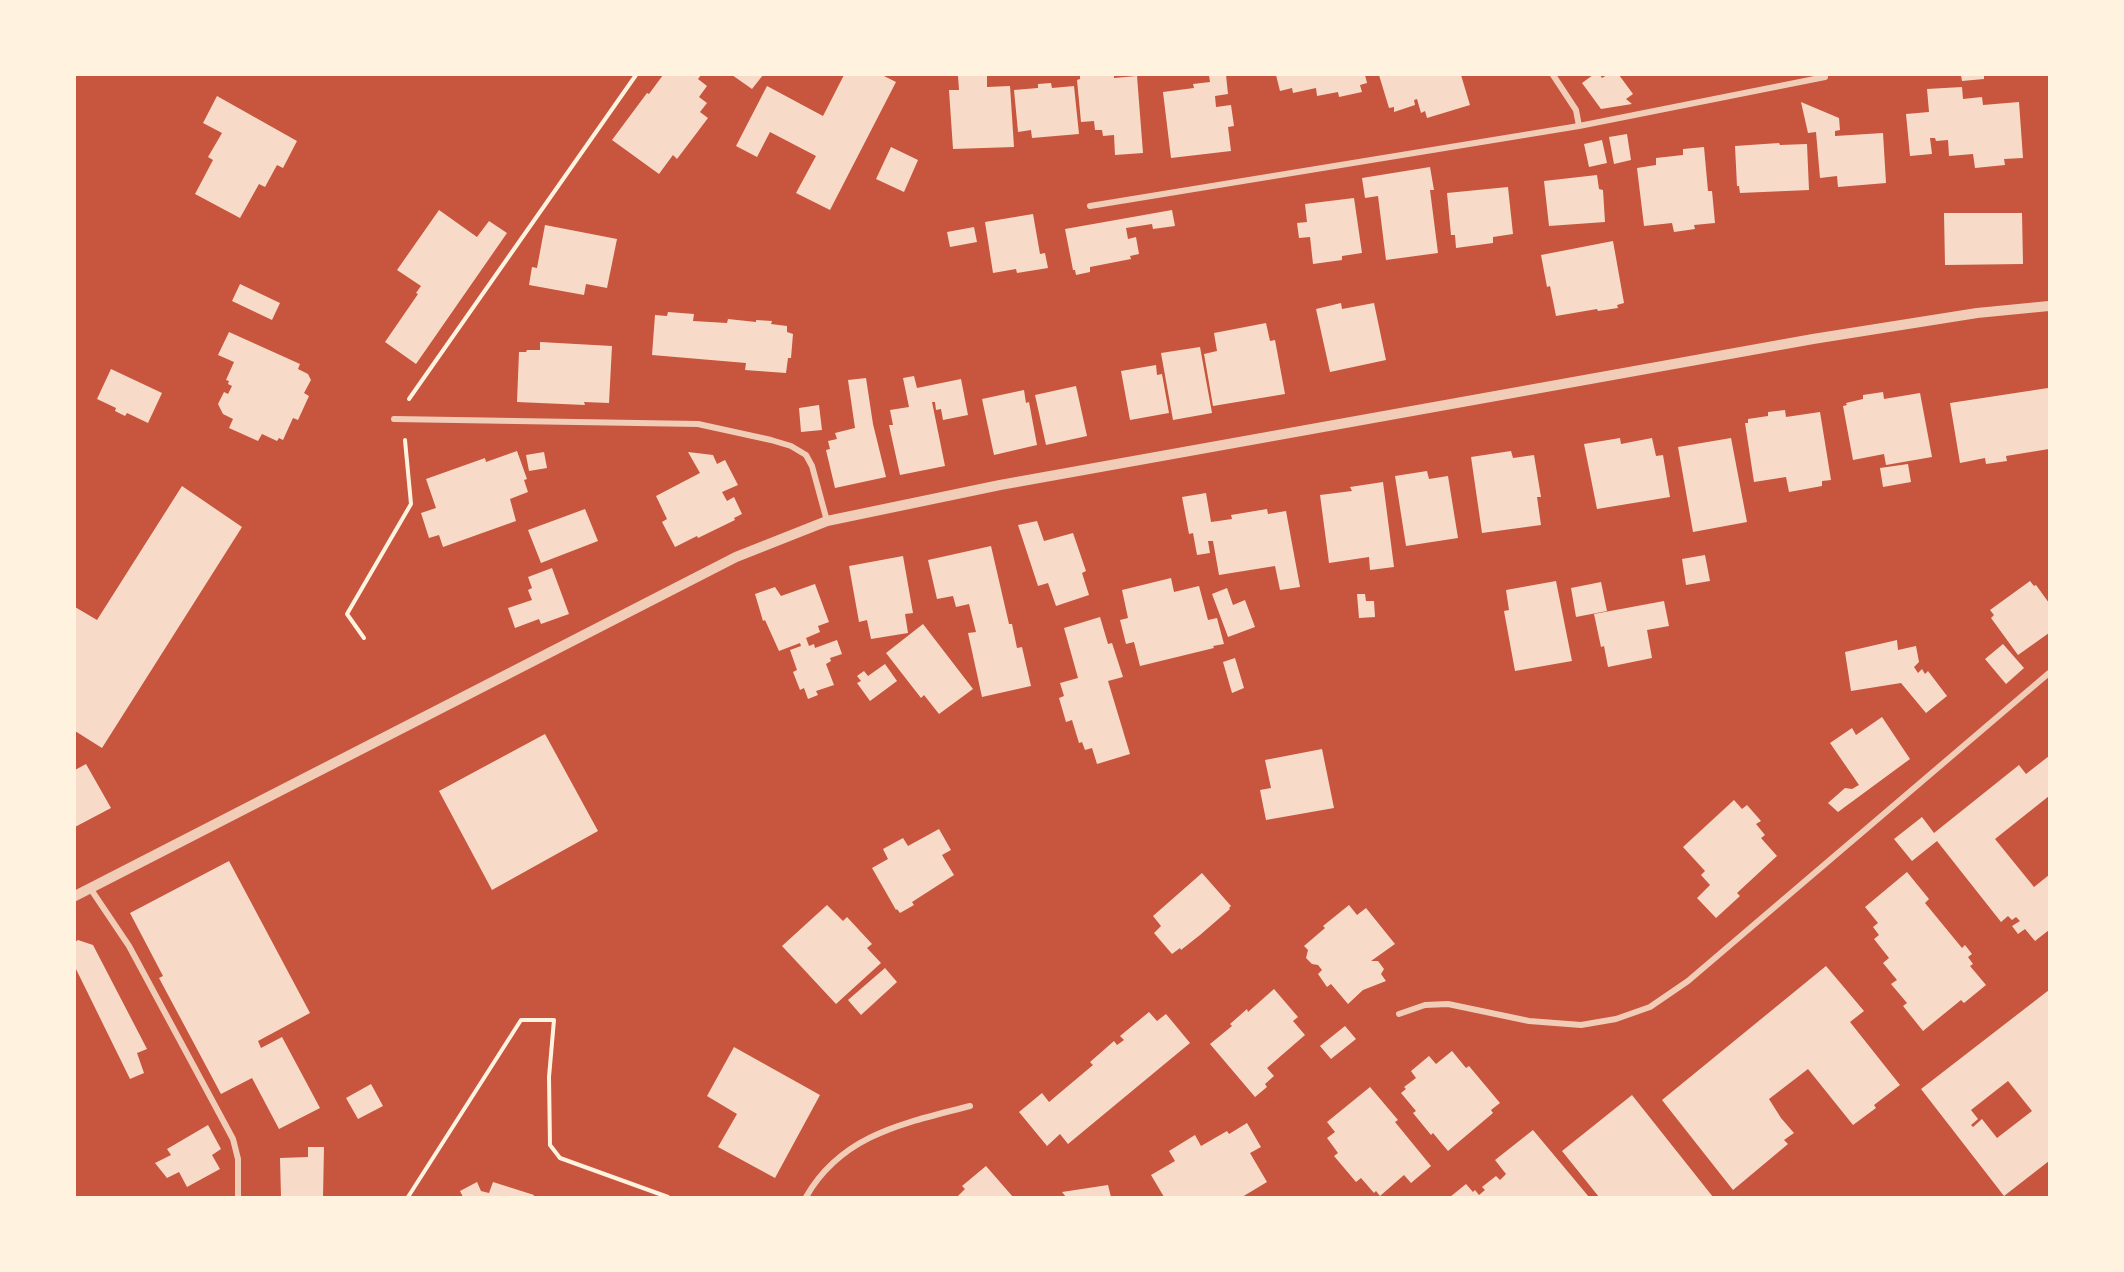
<!DOCTYPE html>
<html>
<head>
<meta charset="utf-8">
<style>
	body { margin:0 }
	#map { position:relative; width:2124px; height:1272px; overflow:hidden; background:#c8553d; font-family:"Archivo Narrow",sans-serif }
	canvas { display:block }
	.frame { position:absolute; inset:0; border:76px solid #fff3e0; pointer-events:none }
</style>
</head>
<body>
<div id="map">
<canvas width="2124" height="1272"></canvas>
<div class="frame"></div>
</div>
<script>
const c = document.querySelector('canvas').getContext('2d');
c.lineJoin = 'round';
function fillPath(path, color) { c.fillStyle = color; c.fill(path, 'evenodd'); }
function strokePath(path, color, width, dash) { c.strokeStyle = color; c.lineWidth = width; c.lineCap = dash ? 'butt' : 'round'; c.setLineDash(dash || []); c.stroke(path); }
const building = new Path2D(`
	M663,75H701L698,79L707,86L699,97L707,103L700,112L708,118L677,159L673,155L659,174L612,140L647,93L649,94Z
	M732,75H763L752,89Z
	M844,75H882L896,82L830,210L796,193L816,156L770,132L757,157L736,146L767,86L823,116Z
	M987,75V87L1010,86L1014,147L953,149L949,90H959L958,76Z
	M1080,75H1114V78L1137,76L1143,153L1115,155L1114,135L1103,136L1102,130H1095L1094,121L1081,122L1077,80L1080,79Z
	M1209,75H1226L1228,94L1215,96L1216,107L1231,105L1234,126L1228,127L1231,151L1171,158L1163,92L1194,88L1193,84L1210,82Z
	M1276,75H1365L1367,83L1360,85L1362,92L1339,97L1338,92L1317,96L1316,88L1293,93L1292,88L1280,91Z
	M1379,75H1461L1470,105L1427,118L1425,111L1421,113L1417,99L1414,100L1415,105L1394,112V107L1389,108Z
	M1593,75H1600L1602,78L1607,75H1619L1633,94L1626,99L1632,104L1601,109L1582,83Z
	M1961,75H1984V79L1962,81Z
	M1051,83L1052,88L1074,86L1079,134L1032,138L1031,130L1018,132L1014,90L1038,88V84Z
	M1962,87L1963,99L1982,97L1983,105L2019,102L2023,158L2004,159L2005,165L1975,168L1973,154L1949,156L1948,140L1936,141L1935,138H1930L1932,154L1910,156L1906,114L1929,112L1927,89Z
	M217,96L297,141L283,168L277,165L265,187L259,184L240,218L195,194L213,160L208,157L222,133L203,123Z
	M1801,102L1839,118L1840,130L1835,131V136L1883,133L1886,183L1838,187L1837,176L1820,178L1816,132L1808,133Z
	M1627,134L1631,160L1614,164L1609,137Z
	M1602,140L1607,163L1589,167L1584,144Z
	M1779,143L1780,145L1807,144L1809,190L1740,193L1739,186H1737L1735,146Z
	M891,147L918,160L904,192L876,179Z
	M1704,147L1708,191H1712L1715,223L1694,225L1695,229L1674,232L1672,223L1644,226L1637,168L1656,165V158L1683,155V149Z
	M1430,167L1434,190H1430L1438,253L1386,260L1378,196L1365,198L1362,178Z
	M1597,175L1599,189L1603,190L1605,222L1549,226L1544,181Z
	M1508,187L1513,234L1493,237V243L1456,248L1455,235H1451L1447,193Z
	M1354,198L1362,253L1342,256V260L1313,264L1310,237L1299,238L1297,223L1307,222L1305,204Z
	M439,210L477,237L489,221L507,233L416,364L385,342L418,294L416,293L421,286L397,270Z
	M1172,210L1175,226L1153,229L1152,224L1126,228L1128,239L1136,237L1139,254L1130,256L1131,259L1090,267V272L1076,275L1075,270H1073L1065,229Z
	M1944,213H2022L2023,264L1945,265Z
	M1033,214L1040,254L1045,253L1048,268L1017,273L1016,269L993,273L985,222Z
	M545,225L617,239L607,288L586,284L584,295L529,285L532,267L537,268Z
	M974,227L977,242L950,247L947,232Z
	M1613,241L1624,303L1617,305L1618,308L1598,311L1597,309L1556,316L1550,286L1547,287L1541,255Z
	M240,284L280,303L272,320L232,301Z
	M1341,303L1342,309L1374,303L1386,360L1330,372L1316,309Z
	M668,312L694,314L693,321L727,323L728,319L756,322V320L772,321L771,324L787,326V332L793,334L791,358H788L786,373L745,370L746,363L652,355L655,315L667,316Z
	M1266,323L1270,341L1275,340L1285,394L1213,406L1204,354L1217,351L1214,333Z
	M229,332L300,364L298,369L308,374L311,380L304,393L309,396L298,420L293,418L283,440L279,438L277,441L262,434L258,441L229,428L233,419L223,414L218,404L224,392L228,394L232,386L228,384L229,381L226,380L234,362L218,355Z
	M540,342L612,346L609,403L584,402L585,405L517,402L519,352H526L527,350H540Z
	M1200,347L1212,413L1173,420L1161,353Z
	M1156,365L1157,375L1162,374L1169,413L1130,420L1121,371Z
	M111,369L162,393L148,423L127,413L125,416L115,411L116,408L97,399Z
	M914,376L917,388L961,379L968,415L943,420L941,409L936,410L935,402H932L945,466L900,475L889,425H893L890,410L909,407L903,378Z
	M866,378L873,424L886,477L835,488L826,450L830,449L828,441L837,439L835,433L855,428L848,380Z
	M1076,386L1087,436L1046,445L1035,395Z
	M2048,388L2049,449L2006,456L2007,461L1986,464L1985,458L1960,463L1950,403Z
	M1024,390L1026,403L1029,402L1037,445L994,455L982,399Z
	M1883,392L1884,399L1920,393L1932,457L1886,465L1884,454L1853,460L1843,406L1847,405L1846,403L1863,399V395Z
	M819,405L822,430L801,432L799,408Z
	M1785,410L1786,417L1820,412L1831,480L1822,481V486L1789,492L1786,477L1754,482L1745,423H1748V419L1768,416V412Z
	M1620,438L1621,444L1652,438L1656,456L1663,455L1670,497L1597,509L1584,444Z
	M1731,438L1747,522L1693,532L1678,447Z
	M517,451L527,479L524,480L528,492L510,499L516,521L443,547L439,535L429,538L421,513L436,508L426,479L485,458L486,462Z
	M1511,451L1513,458L1534,455L1541,497H1537L1541,525L1482,533L1471,457Z
	M544,452L547,468L529,471L526,455Z
	M688,452L713,455L717,464L725,460L738,485L722,492L727,501L734,497L742,514L734,518L735,520L698,538L697,536L675,547L662,522L667,519L656,496L700,473Z
	M1908,464L1911,482L1883,487L1880,468Z
	M1427,471L1429,479L1448,476L1458,538L1406,546L1395,476Z
	M1383,482L1394,567L1370,570L1369,557L1329,563L1320,495L1352,491L1350,487Z
	M182,486L242,527L102,748L75,731V607L97,620Z
	M1206,493L1211,522L1232,519L1231,515L1267,509L1268,514L1286,511L1300,587L1280,590L1275,566L1219,575L1213,541H1208L1210,553L1197,555L1193,533L1189,534L1182,497Z
	M585,509L598,541L541,563L528,530Z
	M1037,521L1044,541L1073,533L1086,571L1082,573L1089,595L1056,606L1048,583L1038,586L1018,525Z
	M991,546L1009,624H1012L1017,648L1022,647L1031,686L982,697L968,633L976,632L969,604L956,607L953,596L937,599L928,560Z
	M1705,555L1710,581L1686,585L1682,559Z
	M903,556L913,613L905,614L908,633L871,639L867,620L859,622L849,566Z
	M552,568L569,614L541,624L539,619L515,628L508,608L532,600L528,590L532,588L528,577Z
	M1171,578L1174,592L1199,586L1208,620L1217,618L1224,644L1213,646L1214,648L1140,666L1134,642L1126,644L1120,620L1128,618L1122,590Z
	M1556,581L1572,661L1515,671L1504,611L1509,610L1506,590Z
	M2030,581L2034,586L2036,585L2049,603V633L2018,655L1991,618L1994,615L1990,610Z
	M1601,582L1607,611L1576,617L1571,588Z
	M815,584L829,622L818,626L820,632L806,638L809,646L814,644L815,648L837,640L842,654L830,658L831,661L826,664L834,685L816,691L818,695L808,699L804,688L800,690L793,672L797,670L790,650L801,646L800,643L779,651L765,620L763,621L755,594L775,587L781,596Z
	M1227,588L1233,605L1245,600L1255,627L1228,637L1212,594Z
	M1357,594H1365L1366,601H1374L1375,617L1359,618Z
	M1664,601L1669,626L1647,630L1652,658L1608,667L1604,646L1601,647L1594,614Z
	M1100,617L1108,644L1112,643L1123,677L1108,681L1130,754L1097,764L1092,748L1085,750L1082,742L1079,743L1072,720L1066,722L1059,698L1064,696L1060,683L1078,678L1064,628Z
	M923,624L973,689L939,714L924,695L921,698L886,653Z
	M1897,640L1898,650L1916,646L1919,662L1914,667L1918,673L1922,669L1925,674L1928,671L1947,696L1926,713L1901,683L1851,691L1845,652Z
	M2003,644L2024,668L2006,684L1985,659Z
	M1235,658L1244,688L1232,693L1223,662Z
	M885,664L897,681L870,701L857,683L861,681L857,676L864,671L868,676Z
	M1882,717L1910,759L1838,812L1828,803L1845,788L1852,789L1859,785L1830,743L1852,728L1856,735Z
	M545,734L598,831L492,890L439,791Z
	M1322,749L1334,808L1266,820L1260,790L1271,788L1265,760Z
	M2049,756V796L1995,839L2034,887L2049,875V930L2035,941L2025,929L2018,934L2012,926L2020,921L2016,917L2012,920L2008,916L2001,922L1937,841L1912,861L1894,839L1922,817L1934,833L2019,765L2026,774Z
	M86,764L111,808L75,827V770Z
	M1734,800L1742,809L1747,805L1761,821L1756,824L1765,835L1761,838L1777,856L1737,893L1740,896L1716,918L1697,898L1710,885L1701,875L1705,871L1683,847Z
	M939,829L951,850L942,855L954,875L912,902L914,905L900,913L897,909L896,910L872,868L888,859L883,849L903,838L908,846Z
	M229,861L310,1013L258,1041L261,1048L282,1037L320,1108L279,1129L252,1078L221,1094L159,978L163,976L130,913Z
	M1907,872L1929,899L1925,903L1962,948L1965,945L1972,954L1968,957L1973,964L1970,966L1986,985L1964,1003L1961,1000L1923,1031L1903,1006L1907,1003L1891,984L1897,980L1883,963L1889,958L1874,939L1879,935L1873,927L1878,923L1865,907Z
	M1202,873L1231,906L1229,908L1230,909L1200,935L1181,950L1180,948L1172,954L1154,933L1161,926L1153,916Z
	M827,905L843,921L847,917L872,944L867,948L881,963L836,1004L782,946Z
	M1349,905L1357,915L1366,908L1395,944L1371,961H1378L1384,969L1381,974L1386,981L1363,990L1348,1004L1331,984L1327,987L1318,974L1322,970L1318,965L1312,964L1306,958L1308,950L1304,946L1325,928L1323,926Z
	M78,940L93,945L147,1049L137,1053L144,1073L130,1079L75,967V942Z
	M1826,966L1864,1011L1850,1022L1900,1085L1874,1105L1876,1108L1853,1125L1808,1069L1769,1099L1781,1118L1794,1133L1784,1140L1788,1144L1733,1190L1662,1100Z
	M885,968L897,982L861,1015L848,1000Z
	M1274,989L1298,1017L1293,1021L1305,1035L1267,1068L1274,1076L1265,1084L1267,1087L1255,1097L1210,1044L1232,1026L1230,1024L1247,1009L1248,1012Z
	M2049,990V1161L2004,1196L1921,1089ZM2008,1081L2032,1111L1997,1138L1982,1119L1973,1127L1971,1125L1978,1119L1971,1110Z
	M1149,1012L1157,1021L1166,1014L1190,1043L1068,1144L1060,1134L1047,1146L1019,1112L1042,1093L1049,1102L1093,1065L1090,1062L1114,1041L1117,1045L1124,1040L1120,1036Z
	M1345,1026L1356,1039L1331,1059L1320,1046Z
	M734,1047L820,1095L775,1178L718,1147L737,1114L707,1096Z
	M1452,1051L1466,1068L1469,1066L1500,1103L1491,1110L1493,1113L1448,1151L1433,1133L1431,1135L1413,1113L1416,1111L1401,1093L1406,1089L1404,1087L1416,1078L1411,1071L1429,1056L1436,1064Z
	M371,1084L383,1106L358,1119L346,1098Z
	M1370,1087L1398,1120L1395,1122L1431,1166L1411,1183L1404,1175L1380,1196L1376,1191L1374,1193L1361,1178L1356,1182L1334,1156L1338,1153L1327,1138L1335,1132L1327,1122Z
	M1632,1095L1713,1197H1599L1562,1151Z
	M1247,1123L1261,1147L1250,1153L1267,1182L1242,1197H1164L1151,1175L1175,1161L1169,1151L1195,1135L1201,1146L1227,1131L1229,1134Z
	M208,1125L221,1149L212,1155L220,1169L187,1187L179,1172L167,1178L155,1163L171,1155L167,1149Z
	M1533,1130L1589,1197H1450L1466,1184L1473,1192L1475,1190L1479,1195L1485,1190L1482,1187L1496,1176L1500,1180L1506,1174L1495,1160Z
	M308,1147H324L323,1197H281L280,1158L308,1157Z
	M986,1166L1013,1197H957L965,1189L962,1186Z
	M477,1182L481,1191L489,1193L493,1182L534,1195L533,1197H463L460,1191Z
	M1108,1185L1111,1197H1066L1062,1192Z`);
const path = new Path2D(`
	M409,399L636,75
	M364,638L347,614L411,504L405,440
	M408,1197L521,1020H554L549,1077L550,1145L560,1158L668,1197`);
const minor = new Path2D(`
	M1553,75L1576,110L1579,126
	M1090,206L1579,126L1825,77
	M394,419L698,424L771,440L791,446L806,455L812,466L827,521
	M90,888L129,946L233,1139L238,1159V1197
	M1399,1014L1425,1005L1448,1004L1529,1021L1581,1025L1616,1019L1650,1007L1688,981L2049,673
	M806,1197C842,1134 905,1123 970,1106`);
const tertiary = new Path2D(`
	M75,896L736,557L827,521L1000,485L1813,339L1977,313L2049,306`);
fillPath(building, '#f7dbc8');
strokePath(path, '#fff3e0', 4);
strokePath(minor, '#f1ccb7', 6);
strokePath(tertiary, '#f1ccb7', 10);
</script>
</body>
</html>
